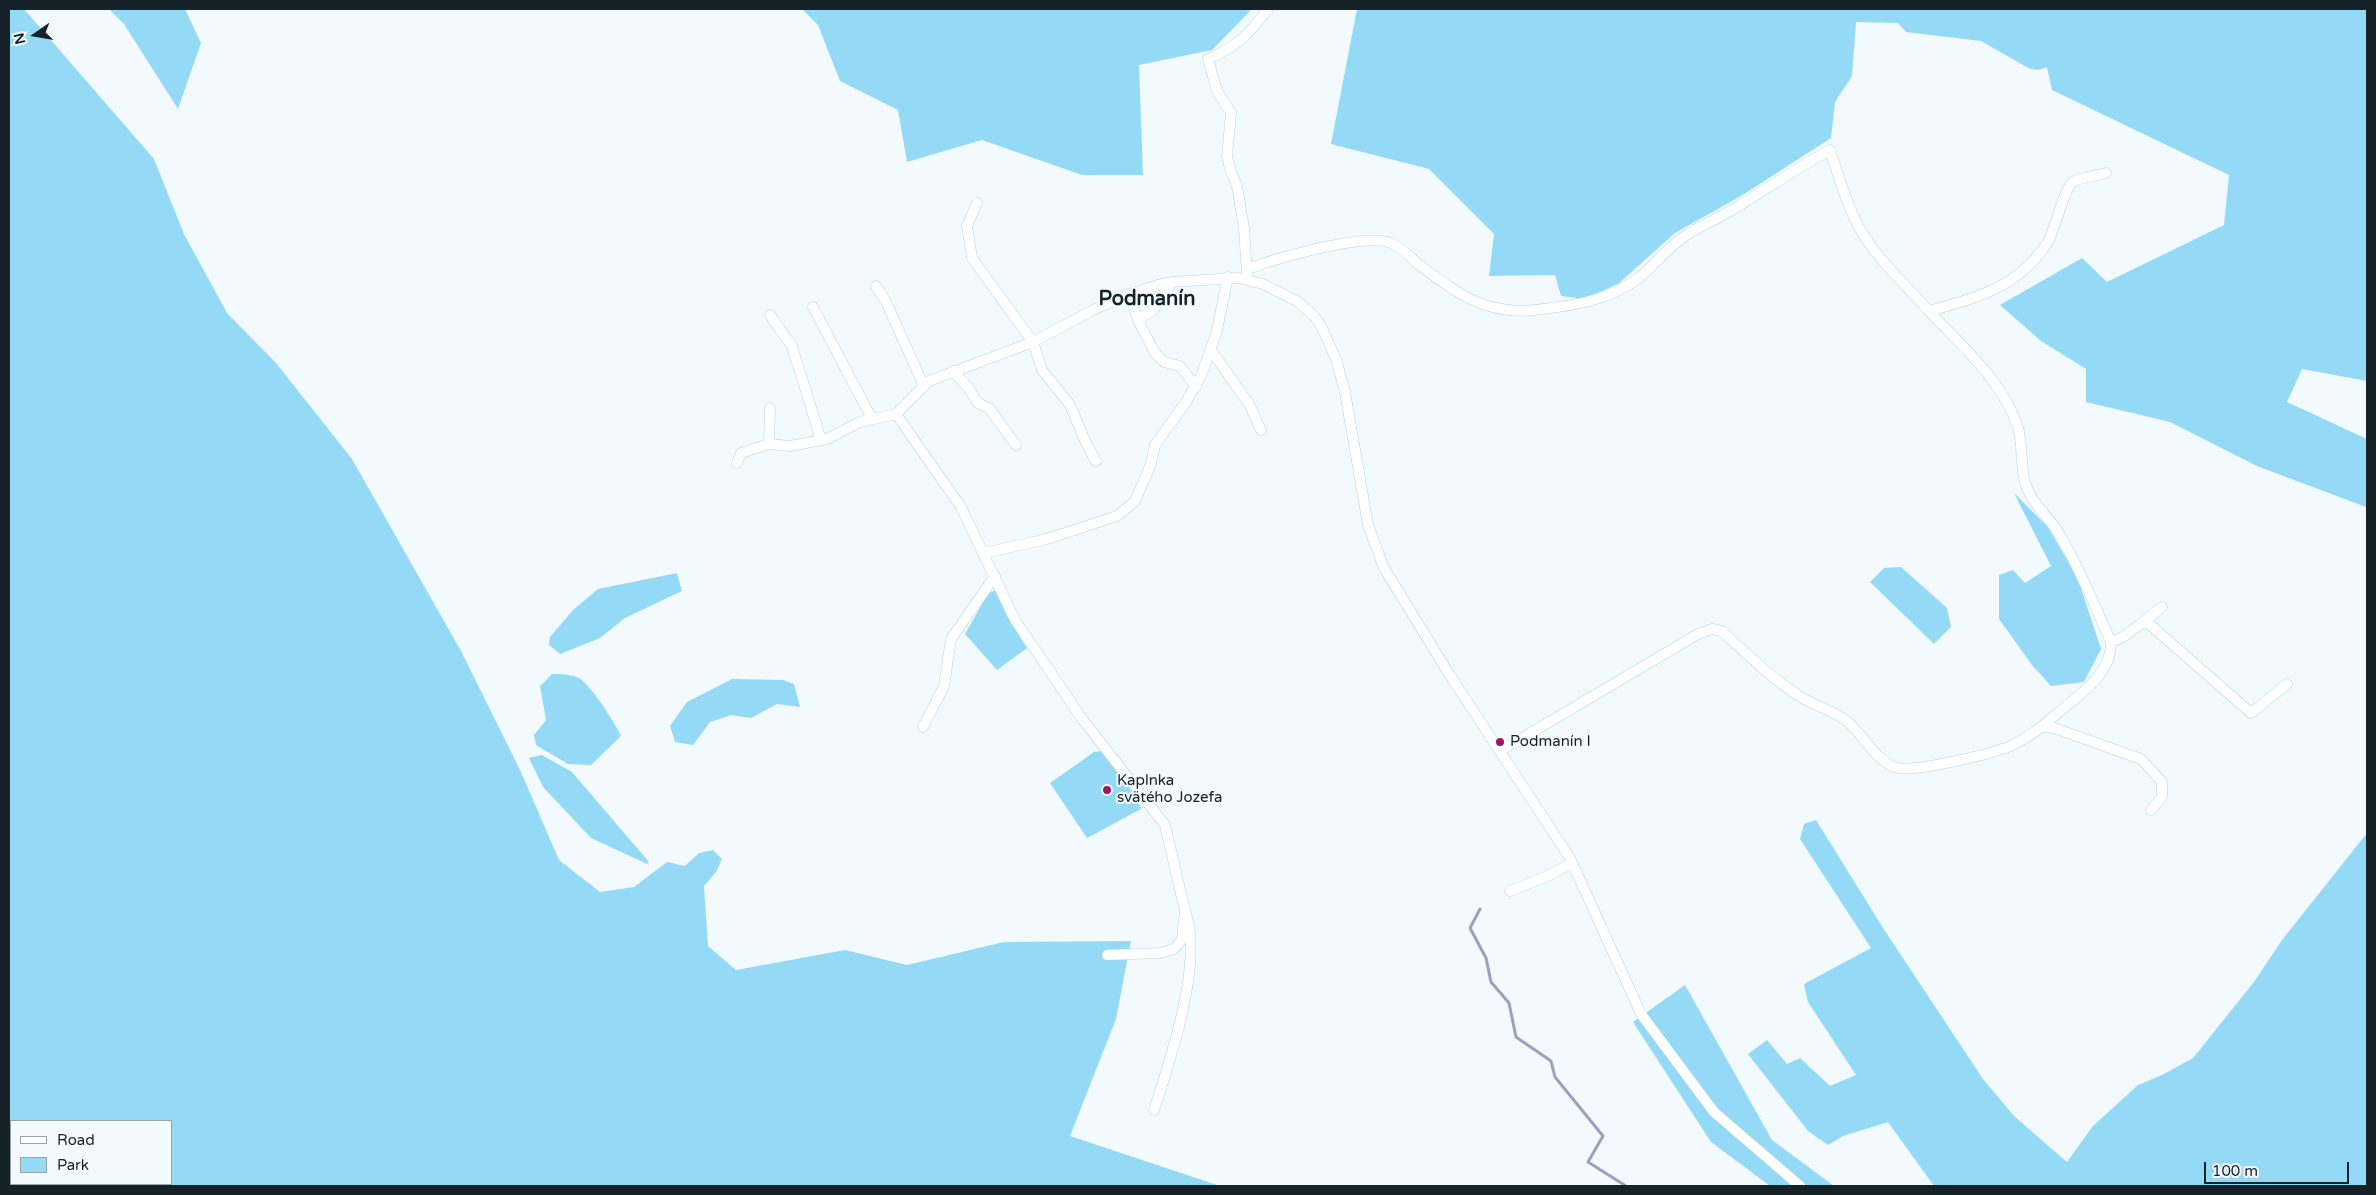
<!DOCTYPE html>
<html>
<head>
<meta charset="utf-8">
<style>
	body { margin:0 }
	#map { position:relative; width:2376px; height:1195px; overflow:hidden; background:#f3fafd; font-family:"Varela Round",sans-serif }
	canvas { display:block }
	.frame { position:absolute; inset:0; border:10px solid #152227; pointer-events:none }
	.legend { position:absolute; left:10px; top:1120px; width:162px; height:65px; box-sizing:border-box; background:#f3fafd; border:1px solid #9aa4a7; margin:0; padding:6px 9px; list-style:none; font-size:15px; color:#152227 }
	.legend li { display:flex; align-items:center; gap:10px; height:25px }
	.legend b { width:25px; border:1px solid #9aa4a7 }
	.north { position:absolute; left:10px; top:10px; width:50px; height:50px; -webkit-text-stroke:4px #f3fafd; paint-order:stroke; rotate:257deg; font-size:14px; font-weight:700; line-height:20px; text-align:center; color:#152227 }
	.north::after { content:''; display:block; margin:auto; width:18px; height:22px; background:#152227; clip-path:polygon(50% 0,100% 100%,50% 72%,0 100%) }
	.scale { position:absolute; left:2204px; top:1162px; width:145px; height:22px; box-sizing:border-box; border:2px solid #152227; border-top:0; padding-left:6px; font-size:15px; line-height:18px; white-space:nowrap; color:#152227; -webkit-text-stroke:4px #f3fafd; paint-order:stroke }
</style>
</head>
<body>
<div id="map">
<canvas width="2376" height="1195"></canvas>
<div class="frame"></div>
<ul class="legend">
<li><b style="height:6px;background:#fff"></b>Road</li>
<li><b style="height:14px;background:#94daf7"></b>Park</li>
</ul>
<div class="north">N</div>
<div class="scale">100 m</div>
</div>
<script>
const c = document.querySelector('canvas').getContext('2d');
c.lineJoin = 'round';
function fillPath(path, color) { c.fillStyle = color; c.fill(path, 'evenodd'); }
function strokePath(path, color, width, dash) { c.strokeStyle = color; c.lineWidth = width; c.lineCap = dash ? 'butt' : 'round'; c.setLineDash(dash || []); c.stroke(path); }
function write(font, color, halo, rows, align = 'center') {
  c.font = font + ' "Varela Round",sans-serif'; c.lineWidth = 4; c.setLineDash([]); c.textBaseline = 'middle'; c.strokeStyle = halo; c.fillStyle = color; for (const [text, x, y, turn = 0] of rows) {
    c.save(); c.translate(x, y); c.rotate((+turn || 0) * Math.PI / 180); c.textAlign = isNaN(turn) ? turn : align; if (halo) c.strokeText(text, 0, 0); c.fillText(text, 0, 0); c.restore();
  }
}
const green = new Path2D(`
	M9,9H24L154,159L184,234L227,313L276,363L352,459L461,651L521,772L559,860L600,892L634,887L667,862L685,866L699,853L713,850L722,859L716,872L704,886L708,946L736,970L845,950L907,965L1004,942L1131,941L1116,1019L1070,1136L1220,1186H9ZM11,1121H171V1184H11Z
	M109,9H185L201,43L178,109L124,24Z
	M802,9H1252L1212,50L1139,65L1143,175H1082L982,140L907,162L898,110L840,81L818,25Z
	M1357,9H2367V381L2302,369L2287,402L2367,439V510L2366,507L2257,466L2170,422L2086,402V369L2041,341L2000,305L2082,258L2107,282L2224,225L2229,175L2052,90L2047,67L2038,70L2030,69L1981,41L1906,32L1898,23L1856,22L1852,76L1835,102L1831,138L1741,196L1675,233L1618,284L1584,299L1561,296L1555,275L1489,276L1494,234L1429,169L1331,144Z
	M2014,493L2048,527L2078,579L2101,649L2084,682L2051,686L2032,665L1999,619V575L2013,570L2025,583L2051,566Z
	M1901,567L1947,608L1951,627L1934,644L1870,582L1884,568Z
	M677,573L682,591L625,618L600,638L560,654L549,645L550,637L573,610L598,589Z
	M995,590L1007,616L1027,648L997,670L965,634L988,594Z
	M552,674C562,674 570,674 579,678C590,684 616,724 621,736L591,765L568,764L536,745L534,735L546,720L540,686Z
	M732,679L783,680L794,684L800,707L777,704L751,718L731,715L710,722L693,745L675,742L670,726L687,702Z
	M1102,751L1138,799L1141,809L1087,838L1050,783L1094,752Z
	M542,755L572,772L649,862L647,864L591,838L543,787L529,758Z
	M1816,820L1885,931L1983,1079L2014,1116L2067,1162L2093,1126L2138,1085L2162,1075L2193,1058L2254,982L2282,940L2367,833V1186H1934L1888,1122L1843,1136L1828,1145L1808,1131L1748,1054L1767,1040L1787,1064L1800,1058L1830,1086L1856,1075L1808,1002L1804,984L1871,948L1800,839L1804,824Z
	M1685,985L1772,1140L1834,1186H1770L1711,1142L1633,1022Z`);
const stream = new Path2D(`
	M1480,909L1470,928L1486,958L1491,982L1509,1003L1516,1037L1551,1061L1555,1077L1603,1136L1588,1162L1626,1186`);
const minor = new Path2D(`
	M977,203L967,226L972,258L1033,342L1042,370L1070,405L1086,443L1096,461
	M1248,269C1274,259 1366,232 1391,243C1401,247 1410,257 1418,264C1456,292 1483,315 1534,310C1571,306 1610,301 1640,277C1656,263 1669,246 1688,234C1704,224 1721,217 1737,207C1768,188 1798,167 1830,150C1839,176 1846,204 1860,229C1877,259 1906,285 1929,311
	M1247,275L1244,228L1237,186L1231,172L1227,157L1231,113L1217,91L1208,59C1238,46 1248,35 1268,9
	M876,286L886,302L924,386
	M1130,294L1138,320L1153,310L1172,282
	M813,307L872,419
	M770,315L792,346L821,440
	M1138,320L1155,353L1164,362L1180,366L1196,387
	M1211,350L1249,404L1261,430
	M953,371L968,387L978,403L989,408L1016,445
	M896,414L961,507L1015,620L1083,720L1165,825L1185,911L1182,939L1174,949L1160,953L1107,955
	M769,444L770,408
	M737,463L741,453L769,444L790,446L827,439L860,422L896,414L929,381L1033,342L1093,310L1130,294L1158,285L1172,282L1238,278L1263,284L1297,301L1314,316L1321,326L1336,359L1345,392L1368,525L1384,568L1451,677L1570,858L1641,1014L1714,1112L1800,1186
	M984,553L1047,539L1117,516L1135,501L1151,464L1155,445L1186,402L1201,376L1216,334L1228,277
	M2142,623L2162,607
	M2111,642L2123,637L2142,623H2148L2251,713L2287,684
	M923,727L944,686L951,639L995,576
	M2041,727L2054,728L2141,759L2162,782V797L2151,810
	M1500,751L1698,634L1712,629L1722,631C1747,654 1772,679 1801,697C1815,706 1835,711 1848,722C1863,735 1875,759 1894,767C1911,774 1995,753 2013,745C2030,737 2045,724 2059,712C2081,694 2112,673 2111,642C2095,606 2080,569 2060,535C2051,518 2034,507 2027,488C2019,469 2024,448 2018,428C2004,381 1961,346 1929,311C1978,297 2015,289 2046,245C2056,231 2063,189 2073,182C2081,177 2096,176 2106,173
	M1510,891L1550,875L1572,863
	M1154,1110C1170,1061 1203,963 1186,914`);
const markers = [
	[1500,742,5,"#9c1566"],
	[1107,790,5,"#9c1566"]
];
const poiNames = [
	["Podmanín I",1510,742],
	["Kaplnka",1117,781],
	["svätého Jozefa",1117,798]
];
const districtNames = [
	["Podmanín",1147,300]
];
fillPath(green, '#94daf7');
strokePath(stream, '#99a2bd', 3);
strokePath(minor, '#b2d4e3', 11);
strokePath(minor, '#fff', 10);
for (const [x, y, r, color] of markers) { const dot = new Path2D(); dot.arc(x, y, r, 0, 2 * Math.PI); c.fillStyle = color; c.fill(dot); strokePath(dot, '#f3fafd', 2); }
write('15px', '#152227', '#f3fafd', poiNames, 'left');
write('bold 20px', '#152227', '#f3fafd', districtNames);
</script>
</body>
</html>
